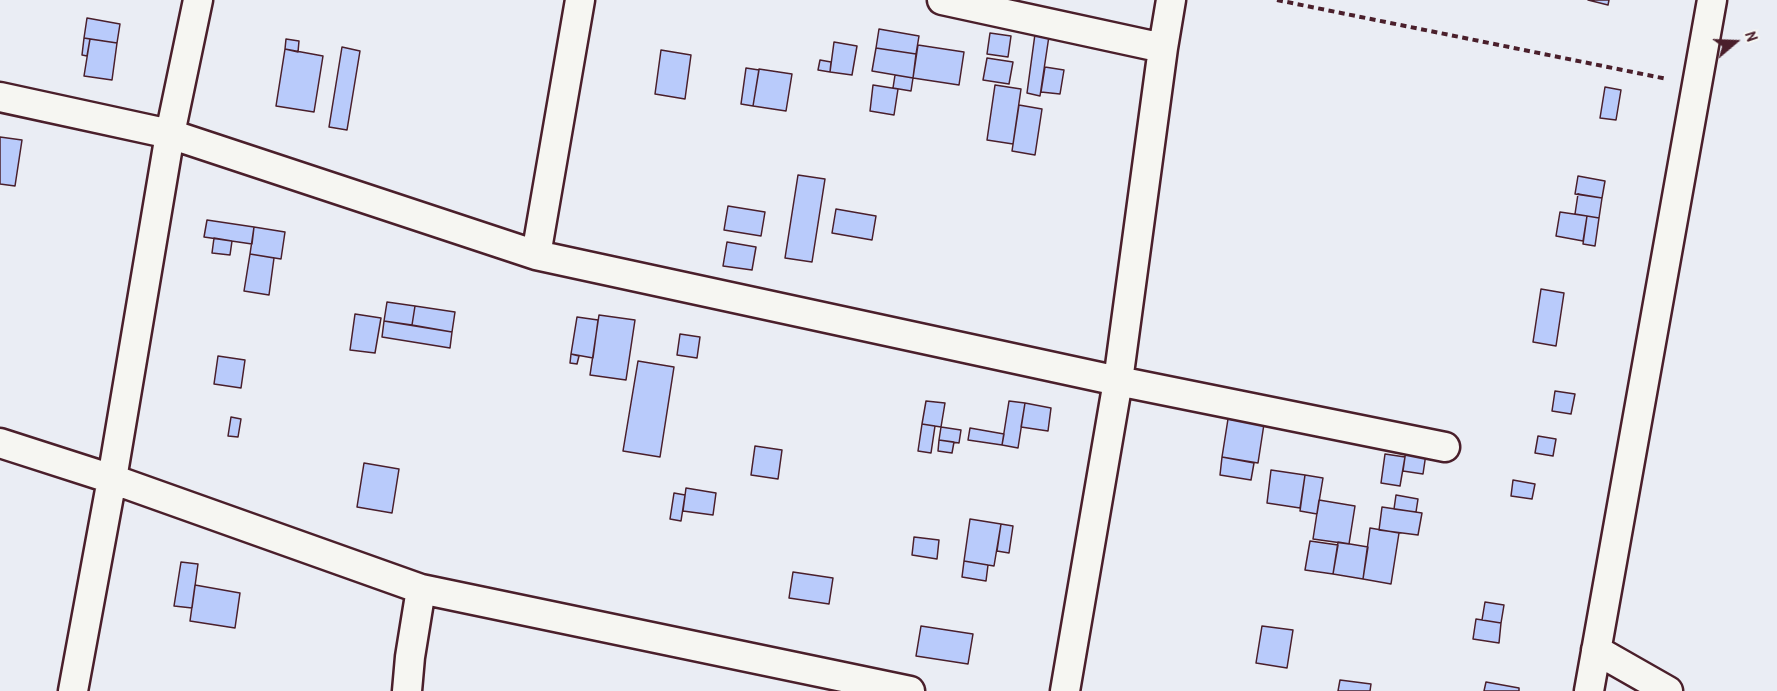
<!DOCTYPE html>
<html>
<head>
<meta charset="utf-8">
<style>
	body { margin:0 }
	#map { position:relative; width:1777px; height:691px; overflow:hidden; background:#eaedf4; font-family:"Patrick Hand",sans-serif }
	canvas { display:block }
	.north { position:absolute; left:1705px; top:12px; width:60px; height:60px; -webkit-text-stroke:4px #f6f6f2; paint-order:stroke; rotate:71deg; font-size:16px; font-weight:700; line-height:24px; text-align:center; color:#4a1f2b }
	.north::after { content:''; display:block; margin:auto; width:21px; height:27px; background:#4a1f2b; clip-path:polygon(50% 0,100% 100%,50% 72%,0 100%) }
</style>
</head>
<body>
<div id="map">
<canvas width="1777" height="691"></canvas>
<div class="north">N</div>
</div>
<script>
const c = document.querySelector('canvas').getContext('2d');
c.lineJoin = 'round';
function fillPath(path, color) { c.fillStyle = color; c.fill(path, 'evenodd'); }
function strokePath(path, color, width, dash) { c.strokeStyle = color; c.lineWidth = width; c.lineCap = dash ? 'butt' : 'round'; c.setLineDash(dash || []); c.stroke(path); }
const building = new Path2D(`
	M1588,0H1609L1608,5Z
	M87,18L120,24L117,43L84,38Z
	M879,29L919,36L916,54L876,48Z
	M990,33L1011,36L1008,57L987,54Z
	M1035,34L1049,36L1040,96L1027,93Z
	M84,38L90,39L87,56L82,55Z
	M90,39L117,43L112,80L84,76Z
	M286,39L299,41L298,52L285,49Z
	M834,42L857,46L852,75L830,72Z
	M918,45L964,52L959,85L913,78Z
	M342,47L360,51L347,130L329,127Z
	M876,48L916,54L913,78L872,71Z
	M285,49L323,56L314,112L276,106Z
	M661,50L691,55L685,99L655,94Z
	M987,58L1013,62L1009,84L983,80Z
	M820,60L831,62L830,72L818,70Z
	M1045,67L1064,70L1060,94L1041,92Z
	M746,68L759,70L753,106L741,104Z
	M759,69L792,74L786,111L753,106Z
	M895,75L913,78L911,91L893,88Z
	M873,85L898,89L894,115L870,111Z
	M995,85L1021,89L1013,144L987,140Z
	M1605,87L1621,90L1616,120L1600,118Z
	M1019,105L1042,109L1035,155L1012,151Z
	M0,137L22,140L15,186L0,184Z
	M798,175L825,179L812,262L785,258Z
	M1578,176L1605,181L1602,198L1575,194Z
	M1578,194L1602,198L1599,218L1575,214Z
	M728,206L765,212L761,236L724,230Z
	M836,209L876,216L872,240L832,233Z
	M1560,212L1587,216L1583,241L1556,236Z
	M1587,216L1599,218L1595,246L1583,244Z
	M207,220L254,227L252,244L204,237Z
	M254,227L285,232L281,259L250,254Z
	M214,238L232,241L230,255L212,253Z
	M727,242L756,247L752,270L723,266Z
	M250,254L274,258L269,295L244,291Z
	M1541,289L1564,293L1556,346L1533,342Z
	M387,302L415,306L412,325L384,321Z
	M415,306L455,312L452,332L412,325Z
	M355,314L381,318L375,353L350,350Z
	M599,315L635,320L626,380L590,375Z
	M577,317L598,320L593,358L571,354Z
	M384,321L452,332L450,348L382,337Z
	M680,334L700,337L697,358L677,355Z
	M571,354L579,356L577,364L570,363Z
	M218,356L245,360L241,388L214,384Z
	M638,361L674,367L660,457L623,451Z
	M1555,391L1575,394L1571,414L1552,411Z
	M926,401L945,403L941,427L922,424Z
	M1009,401L1025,403L1018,448L1002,445Z
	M1025,403L1051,408L1048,431L1021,427Z
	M231,417L241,419L238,437L228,436Z
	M1228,419L1264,424L1258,463L1222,457Z
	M922,424L935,426L931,453L918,451Z
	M941,427L961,430L959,443L939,440Z
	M970,428L1004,434L1002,445L968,440Z
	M1538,436L1556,439L1553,456L1535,453Z
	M939,440L954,442L952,453L938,451Z
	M1407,443L1427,447L1423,474L1403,471Z
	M755,446L782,450L778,479L751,475Z
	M1385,454L1405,457L1400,486L1381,483Z
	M1222,457L1254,463L1251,480L1220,475Z
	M364,463L399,469L392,513L357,507Z
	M1271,470L1305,475L1300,508L1267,503Z
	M1305,475L1323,478L1317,514L1300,511Z
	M1513,480L1535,484L1532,499L1511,496Z
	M686,488L716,493L713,515L683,511Z
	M674,493L685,495L681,521L670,519Z
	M1396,495L1418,499L1416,512L1394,509Z
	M1319,500L1355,506L1349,544L1313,539Z
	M1382,507L1422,513L1418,535L1379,530Z
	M970,519L1001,524L994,566L964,561Z
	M1001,524L1013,526L1009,553L997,551Z
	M1370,528L1399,533L1391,584L1363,579Z
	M914,537L939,540L937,559L912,555Z
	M1310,541L1338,545L1333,574L1305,570Z
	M1338,542L1368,547L1363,579L1333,574Z
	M964,561L988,565L986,581L962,577Z
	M181,562L198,564L192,608L174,606Z
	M793,572L833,578L829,604L789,598Z
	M195,585L240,593L235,628L190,621Z
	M1485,602L1504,605L1501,623L1482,620Z
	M1476,619L1501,623L1499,643L1473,639Z
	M921,626L973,634L968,664L916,656Z
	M1262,626L1293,630L1287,668L1256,663Z
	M1340,680L1371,684L1370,691H1338Z
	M1486,682L1519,688V691H1484Z`);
const path = new Path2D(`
	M1277,0L1667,79`);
const minor = new Path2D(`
	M942,0L1163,48
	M0,97L170,134L536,255L1118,381L1445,447
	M536,255L580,0
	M0,443L112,479L421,589L910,691
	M1596,650L1668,691
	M73,691L112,479L170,134L198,0
	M407,691L410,657L421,589
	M1065,691L1118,381L1163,48L1171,0
	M1589,691L1712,0`);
fillPath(building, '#b9cbfb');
strokePath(building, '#4a1f2b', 1.5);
strokePath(minor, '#4a1f2b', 33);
strokePath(path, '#4a1f2b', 4, [6, 4.5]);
strokePath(minor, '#f6f6f2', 28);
</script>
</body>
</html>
